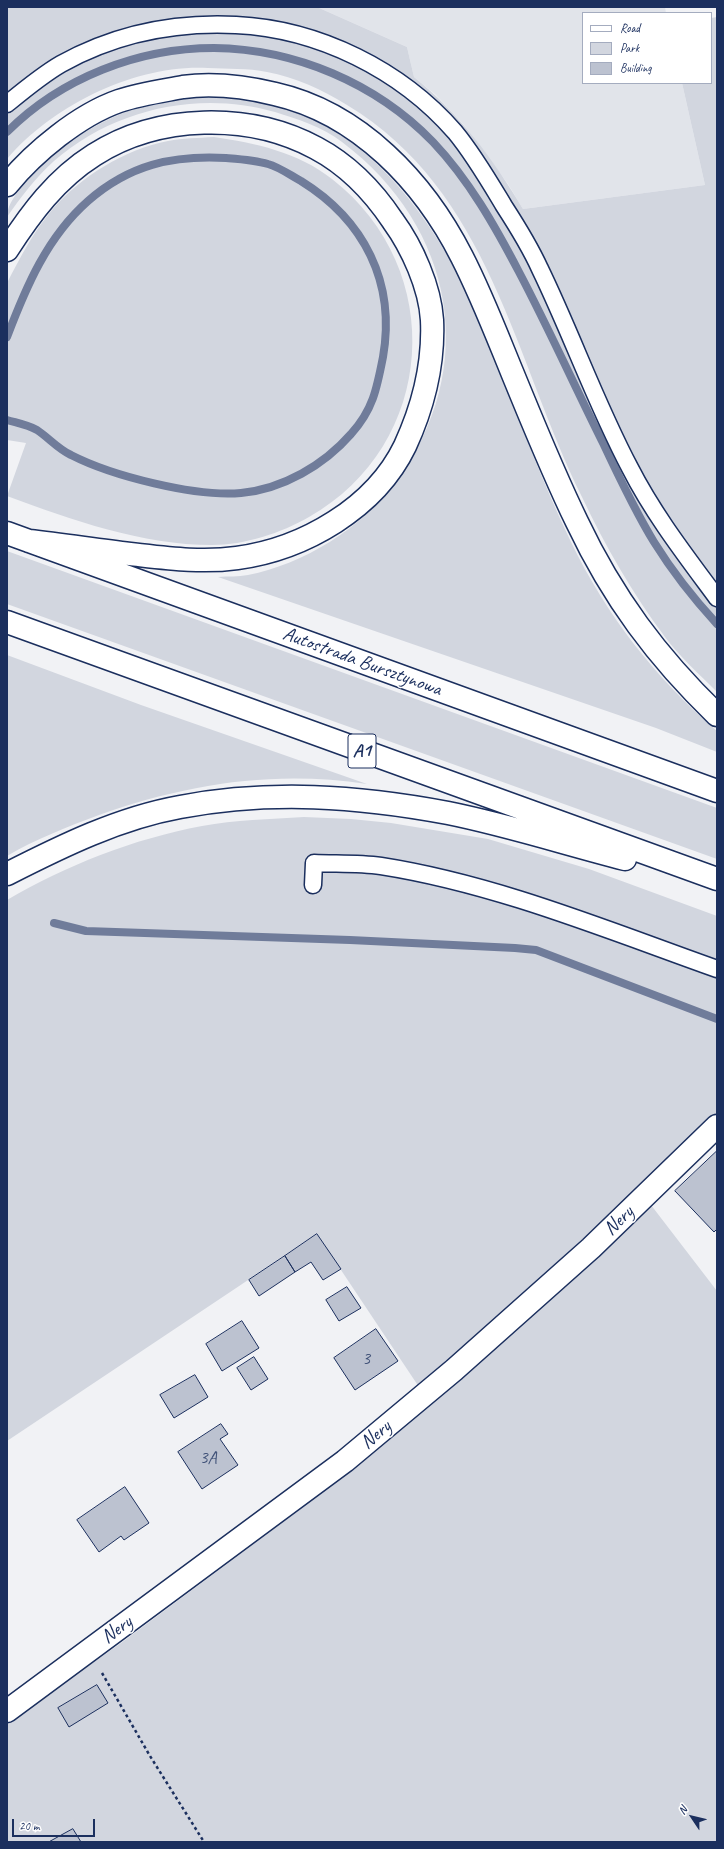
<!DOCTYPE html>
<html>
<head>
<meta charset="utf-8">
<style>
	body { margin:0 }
	#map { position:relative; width:724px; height:1849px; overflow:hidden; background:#f1f2f5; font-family:Caveat,sans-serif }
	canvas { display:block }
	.frame { position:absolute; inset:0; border:8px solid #1b2f5e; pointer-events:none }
	.legend { position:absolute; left:582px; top:12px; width:130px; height:72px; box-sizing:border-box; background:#fff; border:1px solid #a4acbf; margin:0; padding:5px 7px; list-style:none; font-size:12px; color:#1b2f5e }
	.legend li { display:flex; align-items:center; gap:8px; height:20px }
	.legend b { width:20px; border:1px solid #a4acbf }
	.north { position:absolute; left:672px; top:1797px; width:40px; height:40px; -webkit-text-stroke:3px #fff; paint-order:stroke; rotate:305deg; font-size:11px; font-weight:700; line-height:16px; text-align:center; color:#1b2f5e }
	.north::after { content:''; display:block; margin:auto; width:14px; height:18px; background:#1b2f5e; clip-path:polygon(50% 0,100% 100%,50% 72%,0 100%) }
	.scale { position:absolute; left:12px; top:1819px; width:83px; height:18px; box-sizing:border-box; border:2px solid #1b2f5e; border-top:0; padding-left:5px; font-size:12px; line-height:14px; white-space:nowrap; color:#1b2f5e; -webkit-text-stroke:3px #fff; paint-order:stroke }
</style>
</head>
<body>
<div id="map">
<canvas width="724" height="1849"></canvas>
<div class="frame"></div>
<ul class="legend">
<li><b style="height:5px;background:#fff"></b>Road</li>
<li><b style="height:11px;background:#d2d6df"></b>Park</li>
<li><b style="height:11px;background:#bcc2d0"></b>Building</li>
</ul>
<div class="north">N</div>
<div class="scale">20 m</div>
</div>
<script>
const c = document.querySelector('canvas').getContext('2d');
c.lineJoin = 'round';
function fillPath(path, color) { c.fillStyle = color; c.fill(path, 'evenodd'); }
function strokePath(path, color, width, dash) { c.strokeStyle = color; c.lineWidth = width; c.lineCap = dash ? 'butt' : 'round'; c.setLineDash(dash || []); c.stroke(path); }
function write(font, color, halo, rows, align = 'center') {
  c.font = font + ' Caveat,sans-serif'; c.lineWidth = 3; c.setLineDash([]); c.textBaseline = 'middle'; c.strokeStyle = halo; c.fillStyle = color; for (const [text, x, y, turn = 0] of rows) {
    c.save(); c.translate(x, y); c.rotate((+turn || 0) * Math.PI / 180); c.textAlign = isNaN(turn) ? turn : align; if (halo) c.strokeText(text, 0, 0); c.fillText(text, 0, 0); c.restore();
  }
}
const built = new Path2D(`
	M317,7H665L666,13H583V83H682L705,185L523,209L508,184L465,126L436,95L414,77L407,47Z`);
const green = new Path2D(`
	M7,7H317L407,47L414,77C459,113 494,160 523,209L705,185L682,83H711V18L717,17V692C700,675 680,657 665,637C633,594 605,546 582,497C514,359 490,191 347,105C323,90 295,77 267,72C248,68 227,69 208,68C136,64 53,105 7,159Z
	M224,97C263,101 303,111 336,132C398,171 443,240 473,305C482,324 488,344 496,364C521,423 543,484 571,542C606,615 656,679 717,731V752L656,728L218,577C228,576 238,577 248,575C304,564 360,529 395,483C481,368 455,227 342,142C323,127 297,119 275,112C198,90 114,109 54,161C36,177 21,197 7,217C7,203 20,189 29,179C66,136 125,104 182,98C196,97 210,97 224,97Z
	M214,137C255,143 298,152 332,179C448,269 437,445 309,517C281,533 245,545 212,545C142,545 72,520 7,496L26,443L7,440V283C20,258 33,232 52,210C80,177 125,149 168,141C183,138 198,138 214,137Z
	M7,551L717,808V859L7,604Z
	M7,655L141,705L367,784C273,770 187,784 99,815C67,827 36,839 7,856Z
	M304,817L351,819L391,823L488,839L589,869L717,916V1113L421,1390L317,1234L7,1441V900C67,865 133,839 202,826C235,820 270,819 304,817Z
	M651,1205L717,1291V1842H7V1723L121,1643L302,1508L379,1446L475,1362ZM97,1685L108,1703L69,1726L58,1708Z`);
const stream = new Path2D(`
	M7,132C61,78 138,48 214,48C295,49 376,83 433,142C469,180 495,226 519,272C549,329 575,387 604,445C619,477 635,511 654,542C672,571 694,599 717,624
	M7,337C26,287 47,237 88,201C129,165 172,155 226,158C239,159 255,160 268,164C279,167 290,175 301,181C364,220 396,282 383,357C377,388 373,410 351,434C324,465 283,489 241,493C195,497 112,476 71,455C58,449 49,438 37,430C28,425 17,423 7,420
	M54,923L86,931L350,940L515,948L536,950L717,1019`);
const building = new Path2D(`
	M717,1151V1229L714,1232L675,1191Z
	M317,1234L341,1269L323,1280L311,1262L295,1272L285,1256Z
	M285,1256L295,1272L259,1296L249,1280Z
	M347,1287L361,1308L339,1321L326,1300Z
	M242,1321L259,1348L222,1371L206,1344Z
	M376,1329L398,1361L355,1390L334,1358Z
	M254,1357L268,1379L251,1390L237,1368Z
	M195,1375L208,1397L174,1418L160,1395Z
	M221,1424L228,1434L220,1439L238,1465L202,1489L178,1452Z
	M125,1487L149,1523L124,1540L121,1536L99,1552L77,1520Z
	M97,1685L108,1703L69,1727L58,1708Z
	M73,1829L81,1842H49Z`);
const path = new Path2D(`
	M102,1673L150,1756L204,1842`);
const service = new Path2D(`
	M7,104C24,90 42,75 61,64C115,34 175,22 236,25C319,29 401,70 455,132C474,155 489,181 504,206C517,226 530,247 540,269C572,335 596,404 630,468C654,515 686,556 717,598
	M313,885L314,863C336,864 359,863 381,866C496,884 607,930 717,969`);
const minor = new Path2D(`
	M7,1711L345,1461L454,1370L591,1248L717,1126`);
const motorway = new Path2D(`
	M7,185C34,152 79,115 119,101C140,94 162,91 183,87C213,83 246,87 275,94C359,113 424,182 462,257C481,294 496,333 512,372C533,423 553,473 577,522C613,598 657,657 717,715
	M7,250C31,213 56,179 94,155C158,114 249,112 316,148C348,165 373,191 393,221C412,247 430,287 432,320C434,363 423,407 405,446C375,508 304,549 237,558C201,563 166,558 130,554C97,550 63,545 29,541
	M7,533L717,791
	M7,622L717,879
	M7,874C62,846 119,818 180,807C271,790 357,796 448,813C508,825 566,844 625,859`);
const numberNames = [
	["3",366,1359],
	["3A",208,1458]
];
const shields = [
	[362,751,28]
];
const shieldNames = [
	["A1",362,751]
];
const streetNames = [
	["Autostrada Bursztynowa",362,662,20],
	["Nery",619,1221,-44],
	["Nery",376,1435,-40],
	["Nery",117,1630,-36]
];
fillPath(built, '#e1e4ea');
fillPath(green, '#d2d6df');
strokePath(stream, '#707c9a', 8);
fillPath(building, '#bcc2d0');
strokePath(building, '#1b2f5e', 1);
strokePath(service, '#1b2f5e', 19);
strokePath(minor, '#1b2f5e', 25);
strokePath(motorway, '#1b2f5e', 25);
strokePath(path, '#1b2f5e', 2.5, [3, 3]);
strokePath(service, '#fff', 16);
strokePath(minor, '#fff', 22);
strokePath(motorway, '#fff', 22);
write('18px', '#43547a', null, numberNames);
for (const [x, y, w] of shields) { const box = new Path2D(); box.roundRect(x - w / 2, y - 17, w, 34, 3); c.fillStyle = '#fff'; c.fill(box); strokePath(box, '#1b2f5e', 1); }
write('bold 19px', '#1b2f5e', null, shieldNames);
write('20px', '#1b2f5e', '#fff', streetNames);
</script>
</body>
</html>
